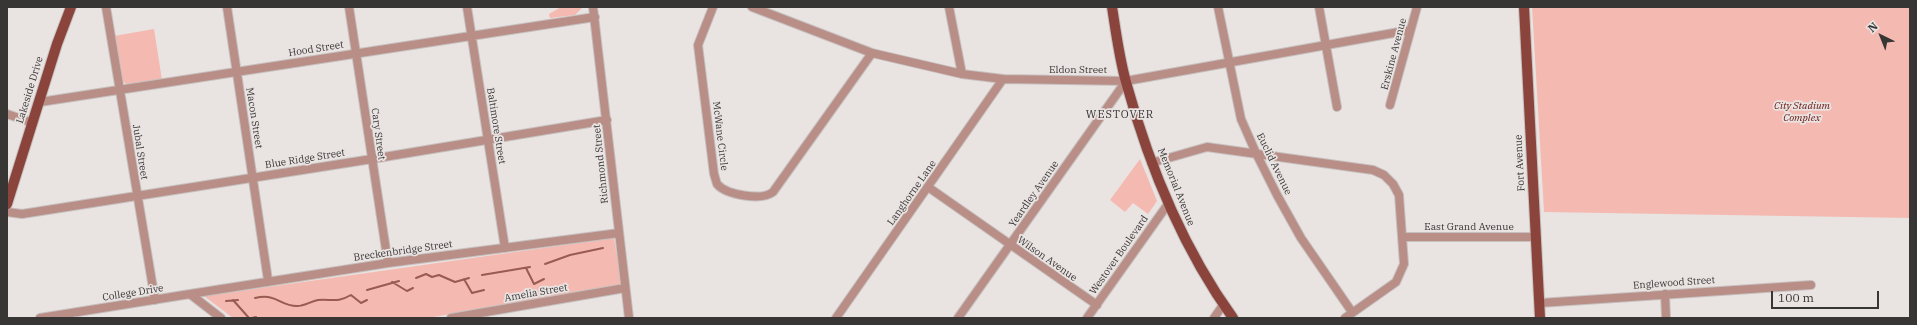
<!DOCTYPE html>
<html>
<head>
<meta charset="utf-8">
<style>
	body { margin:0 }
	#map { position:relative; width:1917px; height:325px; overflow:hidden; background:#e9e3e2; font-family:"IBM Plex Serif",serif }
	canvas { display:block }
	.frame { position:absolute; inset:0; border:8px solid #383635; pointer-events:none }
	.north { position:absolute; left:1861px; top:16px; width:40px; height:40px; -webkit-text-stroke:3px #e9e3e2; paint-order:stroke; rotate:317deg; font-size:11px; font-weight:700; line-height:16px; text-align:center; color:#383635 }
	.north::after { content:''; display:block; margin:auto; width:14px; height:18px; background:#383635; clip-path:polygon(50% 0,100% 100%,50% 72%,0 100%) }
	.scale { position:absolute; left:1771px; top:291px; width:108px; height:18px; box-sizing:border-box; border:2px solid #383635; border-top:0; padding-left:5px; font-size:12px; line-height:14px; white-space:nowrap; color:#383635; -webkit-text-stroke:3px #e9e3e2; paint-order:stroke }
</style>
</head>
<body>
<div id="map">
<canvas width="1917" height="325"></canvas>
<div class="frame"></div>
<div class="north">N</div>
<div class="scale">100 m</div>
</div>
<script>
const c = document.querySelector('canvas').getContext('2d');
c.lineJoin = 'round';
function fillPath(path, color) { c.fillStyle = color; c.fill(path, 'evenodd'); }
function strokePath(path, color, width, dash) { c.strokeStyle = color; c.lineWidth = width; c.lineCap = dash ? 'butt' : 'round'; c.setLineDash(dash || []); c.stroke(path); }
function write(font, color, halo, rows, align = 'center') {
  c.font = font + ' "IBM Plex Serif",serif'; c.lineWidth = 3.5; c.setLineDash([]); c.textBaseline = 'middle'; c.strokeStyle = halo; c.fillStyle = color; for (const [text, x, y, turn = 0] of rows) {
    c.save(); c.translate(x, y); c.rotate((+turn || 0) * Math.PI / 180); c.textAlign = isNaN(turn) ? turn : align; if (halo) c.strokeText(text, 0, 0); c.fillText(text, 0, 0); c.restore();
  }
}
const green = new Path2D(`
	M561,7H583L575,15L550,18L549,14Z
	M1532,7H1910V218L1544,212Z
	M154,29L162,80L127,85L121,79L114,36Z
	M1140,159L1157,201L1148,214L1133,203L1125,212L1110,200Z
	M614,238L622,286L427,318H233L204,296Z`);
const stream = new Path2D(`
	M545,264L570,255L603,248
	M526,268L534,284L544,279
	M482,275L530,267
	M416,278L426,274L432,277L439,275L455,282L469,278
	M464,279L472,293L484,290
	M392,282L407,291L413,288
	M367,290L399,281
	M255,298C278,293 279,306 297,306C305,306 311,301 318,300C333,299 337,303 351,295L361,303L367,300
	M233,300L249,318
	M226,301L238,300
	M252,318L256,317`);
const minor = new Path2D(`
	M106,7L155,300
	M227,7L268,280
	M349,7L388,263
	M467,7L505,248
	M593,7L629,318
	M713,7L698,45L714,174C715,177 716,181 717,184C726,195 762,201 773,192L872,53
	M752,7L872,53L962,74L1003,79L1126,81L1410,30
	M949,7L962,74
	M1218,7L1241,119L1256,153L1277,195L1301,238L1352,312
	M1319,7L1337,107
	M40,102L595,17
	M1390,105L1417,7
	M7,114L33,123
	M1151,163L1207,147L1373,170L1384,175L1393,184L1399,195L1404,264L1396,282L1345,318
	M928,187L1097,305
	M7,212L22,214L372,159L607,120
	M1402,237H1536
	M190,294L388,263L619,233
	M1665,294L1666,318
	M1540,303L1811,285
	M40,318L190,294L221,318
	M451,318L625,288
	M836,318L1003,79
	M958,318L1126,81
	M1087,318L1168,204
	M1214,318L1223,305`);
const major = new Path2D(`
	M1112,7C1116,32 1119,57 1126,82C1149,166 1182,247 1233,318
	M1524,7L1540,318
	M7,204L57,44L71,7`);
const streetNames = [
	["Hood Street",316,49,-9],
	["Erskine Avenue",1394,54,-75],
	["Eldon Street",1078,70],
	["Lakeside Drive",30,90,-73],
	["Macon Street",254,118,81],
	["Baltimore Street",496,126,81],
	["Cary Street",378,134,82],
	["McWane Circle",720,136,83],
	["Jubal Street",140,152,81],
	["Blue Ridge Street",305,159,-9],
	["Fort Avenue",1520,163,-93],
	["Richmond Street",601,164,-96],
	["Euclid Avenue",1274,164,64],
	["Memorial Avenue",1176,187,68],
	["Langhorne Lane",912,193,-55],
	["Yeardley Avenue",1034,194,-55],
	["East Grand Avenue",1469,227],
	["Breckenbridge Street",403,251,-8],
	["Westover Boulevard",1119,255,-55],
	["Wilson Avenue",1047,259,35],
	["Englewood Street",1674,283,-4],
	["College Drive",133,293,-9],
	["Amelia Street",536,293,-10]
];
const parkNames = [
	["City Stadium",1802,106],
	["Complex",1802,118]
];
const neighbourhoodNames = [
	["WESTOVER",1120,115]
];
fillPath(green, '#f4bab1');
strokePath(stream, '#995a52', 2);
strokePath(minor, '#c6c0bf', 10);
strokePath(major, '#c6c0bf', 12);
strokePath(minor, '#b88e87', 8);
strokePath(major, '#8b443b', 10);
write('10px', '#383635', '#e9e3e2', streetNames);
write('italic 10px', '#67140f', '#e9e3e2', parkNames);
c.letterSpacing = '1px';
write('11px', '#383635', '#e9e3e2', neighbourhoodNames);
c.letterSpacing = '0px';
</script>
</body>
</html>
